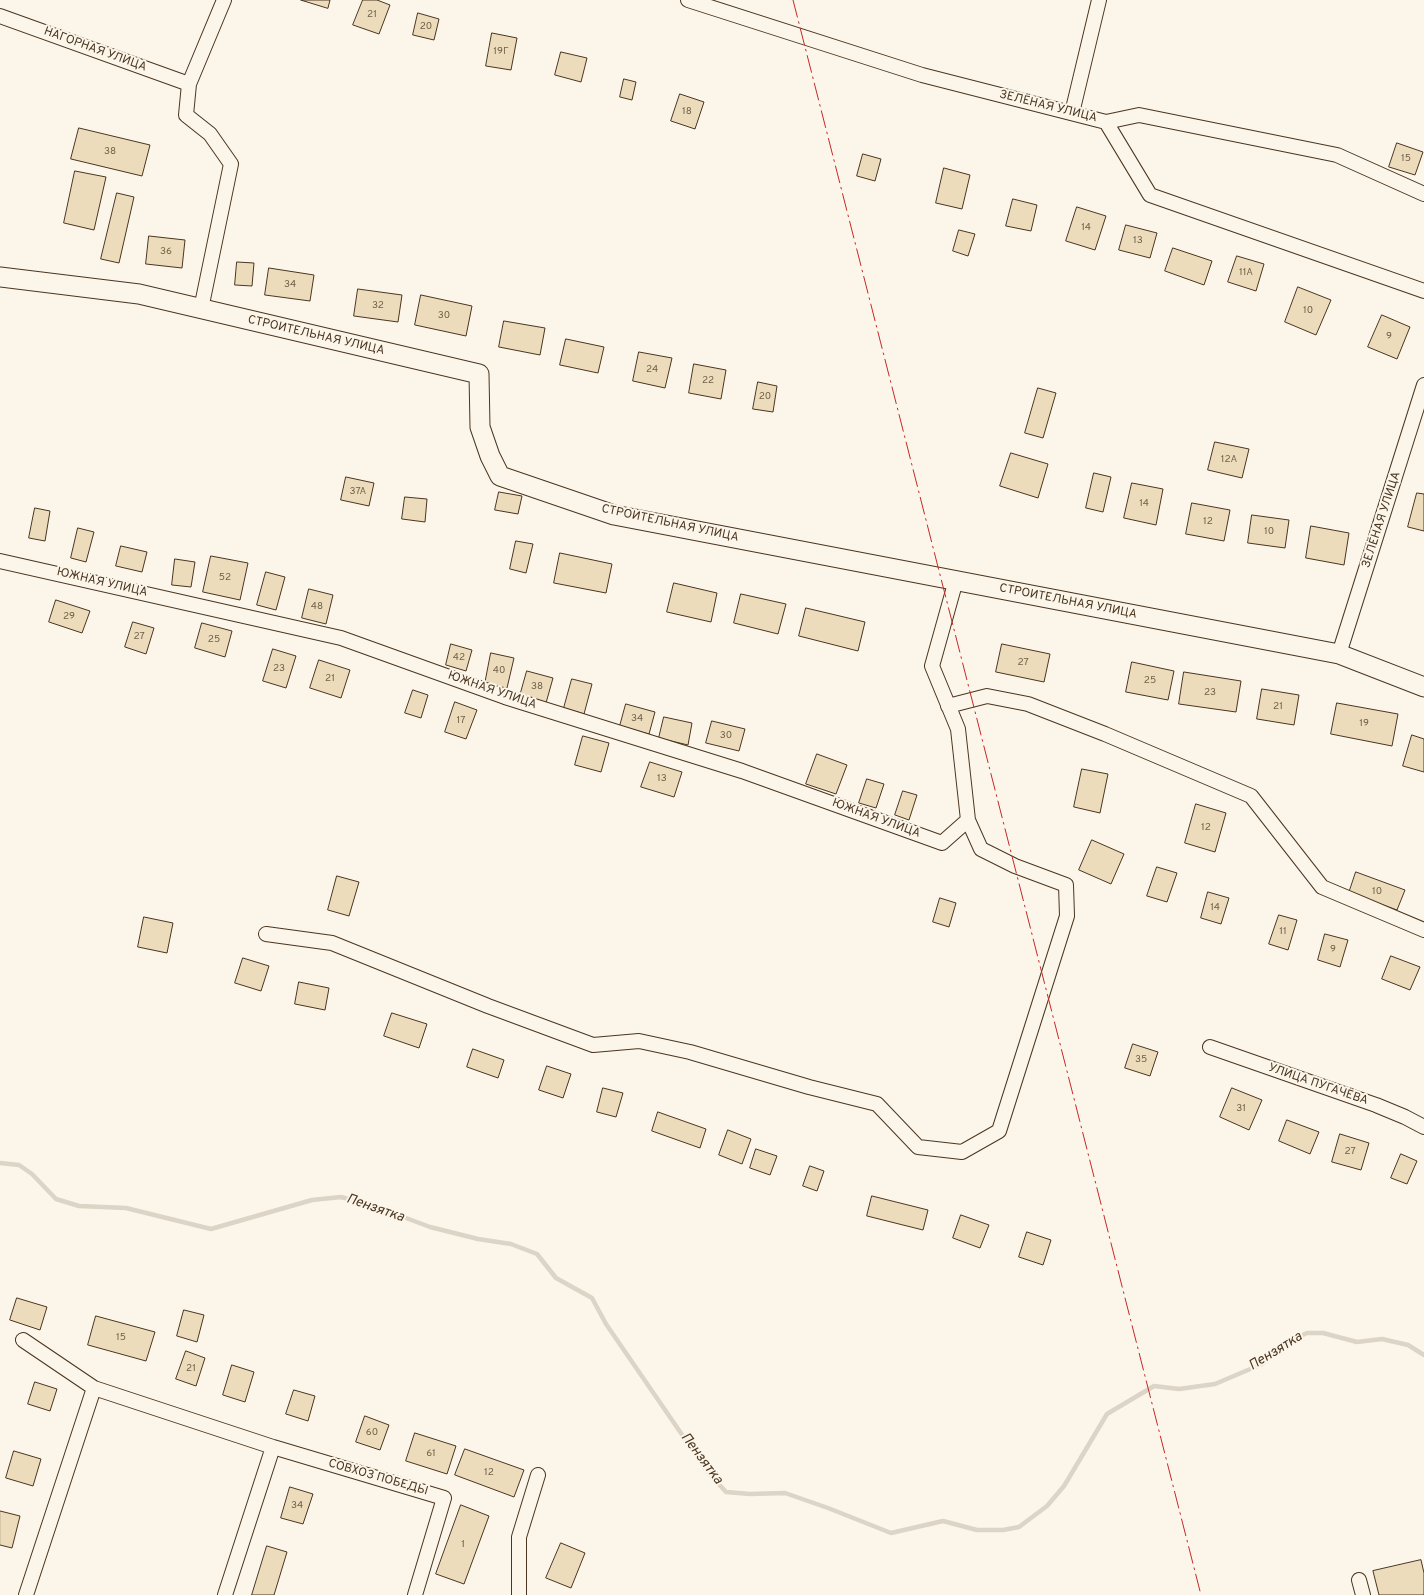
<!DOCTYPE html>
<html>
<head>
<meta charset="utf-8">
<style>
	body { margin:0 }
	canvas { display:block; background:#fbf6e9 }
</style>
</head>
<body>
<canvas width="1424" height="1595"></canvas>
<script>
const c = document.querySelector('canvas').getContext('2d');
c.lineJoin = 'round';
function strokePath(path, color, width, dash) { c.strokeStyle = color; c.lineWidth = width; c.lineCap = dash ? 'butt' : 'round'; c.setLineDash(dash || []); c.stroke(path); }
function fillPath(path, color) { c.fillStyle = color; c.fill(path, 'evenodd'); }
function write(font, color, halo, rows, align = 'center') {
  c.font = font + ' Overpass,sans-serif'; c.lineWidth = 4; c.setLineDash([]); c.textBaseline = 'middle'; c.strokeStyle = halo; c.fillStyle = color; for (const [text, x, y, turn = 0] of rows) {
    c.save(); c.translate(x, y); c.rotate((+turn || 0) * Math.PI / 180); c.textAlign = isNaN(turn) ? turn : align; if (halo) c.strokeText(text, 0, 0); c.fillText(text, 0, 0); c.restore();
  }
}
const stream = new Path2D(`
	M0,1163L19,1165L32,1174L56,1199L79,1206L126,1208L211,1229L312,1200L341,1197L377,1207L430,1227L478,1239L511,1244L537,1254L556,1278L592,1298L606,1324L707,1471L726,1492L750,1494L785,1493L828,1508L891,1533L943,1521L977,1530H1003L1019,1527L1047,1506L1064,1486L1107,1414L1154,1386L1179,1389L1215,1384L1262,1364L1289,1341L1307,1333H1323L1357,1342L1382,1339L1408,1345L1424,1355`);
const building = new Path2D(`
	M301,0H330L328,8Z
	M363,0H377L390,5L379,34L353,25Z
	M418,13L439,19L434,40L413,35Z
	M492,33L517,38L511,70L486,66Z
	M561,52L587,58L581,82L555,75Z
	M624,79L636,82L632,100L620,97Z
	M680,94L704,102L695,129L671,121Z
	M79,128L150,145L142,176L71,159Z
	M1397,143L1423,152L1415,175L1389,167Z
	M863,154L881,159L875,181L857,176Z
	M944,168L970,175L962,209L936,203Z
	M75,171L106,177L94,230L64,223Z
	M117,193L134,197L119,263L101,259Z
	M1013,199L1037,205L1031,231L1006,226Z
	M1077,207L1106,216L1095,250L1066,241Z
	M1126,225L1157,233L1150,258L1119,250Z
	M959,230L975,234L968,256L953,251Z
	M149,236L185,240L182,268L146,264Z
	M1173,248L1212,261L1204,285L1165,271Z
	M1237,256L1264,264L1256,291L1228,282Z
	M237,262L254,263L252,286L235,285Z
	M269,268L314,275L310,301L265,295Z
	M1298,287L1331,300L1316,335L1285,322Z
	M358,289L402,295L398,322L354,316Z
	M421,295L472,306L466,336L415,325Z
	M1382,315L1410,327L1397,359L1368,347Z
	M504,321L545,328L540,355L499,347Z
	M566,339L604,347L598,373L560,365Z
	M639,352L672,358L665,388L633,381Z
	M694,364L726,370L721,399L689,393Z
	M758,382L777,386L773,412L753,409Z
	M1038,388L1056,393L1043,438L1025,433Z
	M1215,442L1249,449L1242,478L1208,470Z
	M1011,453L1048,464L1038,498L1000,486Z
	M1094,473L1111,477L1103,512L1086,508Z
	M346,477L374,483L369,506L341,500Z
	M1132,483L1163,489L1156,525L1124,518Z
	M499,492L522,496L518,514L495,510Z
	M1417,493L1424,494V531L1408,527Z
	M405,497L427,499L425,522L402,519Z
	M1192,503L1230,510L1224,541L1186,534Z
	M35,508L50,511L45,541L29,538Z
	M1252,515L1289,520L1285,548L1248,543Z
	M1311,526L1349,533L1344,565L1306,558Z
	M78,528L94,532L86,562L71,558Z
	M516,541L533,544L526,573L510,569Z
	M121,546L147,552L142,572L116,566Z
	M560,553L612,564L606,593L554,583Z
	M211,556L248,563L240,600L203,592Z
	M175,559L195,562L191,587L172,585Z
	M266,572L285,577L276,610L257,605Z
	M674,583L717,593L711,622L667,612Z
	M309,589L333,595L326,624L302,618Z
	M741,594L786,604L778,634L734,623Z
	M56,600L90,611L82,633L49,622Z
	M806,608L865,622L858,651L799,636Z
	M133,622L154,628L146,654L125,647Z
	M202,623L232,631L225,657L195,648Z
	M451,644L472,650L466,671L446,665Z
	M1002,644L1050,654L1044,682L996,672Z
	M273,649L296,656L286,688L263,681Z
	M491,653L514,658L507,688L485,684Z
	M319,660L350,670L341,698L310,688Z
	M1132,662L1174,671L1168,700L1126,692Z
	M527,671L553,678L546,703L520,696Z
	M1184,672L1241,681L1236,712L1179,704Z
	M572,679L592,684L584,714L564,708Z
	M1262,689L1299,695L1294,725L1257,719Z
	M413,690L428,695L421,718L405,713Z
	M455,702L477,710L466,739L445,732Z
	M1337,703L1398,714L1392,746L1331,734Z
	M626,704L655,712L649,734L620,726Z
	M664,717L692,723L688,745L659,738Z
	M712,721L745,729L739,751L706,743Z
	M1412,735L1424,739V772L1403,766Z
	M583,736L609,743L601,772L575,765Z
	M817,754L847,765L836,794L806,784Z
	M650,762L682,772L674,797L641,787Z
	M1082,769L1108,774L1100,813L1074,807Z
	M867,779L884,784L876,808L859,803Z
	M903,791L917,795L909,820L895,815Z
	M1196,804L1226,813L1215,852L1185,843Z
	M1092,840L1124,854L1111,884L1079,870Z
	M1157,867L1177,873L1167,902L1147,896Z
	M1356,872L1405,890L1397,910L1349,893Z
	M337,876L359,882L349,916L328,910Z
	M1208,892L1229,898L1221,924L1201,918Z
	M940,898L956,903L949,927L933,922Z
	M1279,915L1297,920L1288,950L1269,944Z
	M144,917L173,923L167,953L138,947Z
	M1325,934L1348,940L1340,967L1318,960Z
	M1391,956L1420,967L1410,990L1382,979Z
	M243,958L269,966L261,991L235,983Z
	M299,982L329,988L325,1010L295,1004Z
	M392,1013L427,1024L419,1048L384,1036Z
	M1133,1044L1158,1052L1150,1076L1125,1068Z
	M473,1049L504,1060L498,1078L467,1067Z
	M547,1066L571,1074L563,1098L539,1090Z
	M603,1088L623,1093L616,1117L597,1112Z
	M1232,1088L1262,1100L1249,1130L1220,1117Z
	M658,1112L706,1129L700,1148L652,1131Z
	M1287,1120L1319,1132L1310,1154L1279,1141Z
	M728,1130L751,1139L742,1164L719,1155Z
	M1340,1134L1369,1143L1361,1170L1332,1162Z
	M756,1149L777,1156L770,1175L750,1168Z
	M1401,1154L1417,1161L1407,1184L1391,1178Z
	M810,1166L824,1171L817,1191L803,1186Z
	M872,1196L928,1210L923,1230L867,1216Z
	M961,1215L989,1225L980,1248L953,1238Z
	M1027,1232L1051,1240L1043,1265L1019,1257Z
	M17,1298L47,1307L40,1330L10,1320Z
	M184,1310L204,1315L197,1342L177,1336Z
	M96,1316L155,1332L146,1361L88,1345Z
	M186,1351L205,1358L196,1386L176,1379Z
	M232,1365L254,1372L245,1402L223,1395Z
	M35,1382L57,1389L50,1411L28,1404Z
	M294,1390L315,1396L308,1421L286,1414Z
	M365,1416L389,1425L380,1450L356,1442Z
	M415,1433L456,1446L447,1474L406,1461Z
	M465,1449L524,1470L514,1497L455,1475Z
	M14,1451L41,1459L33,1486L6,1478Z
	M290,1487L313,1494L303,1524L281,1518Z
	M461,1505L489,1516L464,1584L436,1574Z
	M0,1511L20,1516L12,1548L0,1545Z
	M561,1543L585,1553L571,1588L546,1578Z
	M267,1546L287,1552L274,1595H252Z
	M1421,1560L1424,1573V1595H1379L1373,1571Z`);
const street = new Path2D(`
	M688,0L922,75L1106,122L1150,195L1424,291
	M0,16L189,84
	M1072,113L1099,0
	M1106,122L1139,115L1337,155L1424,194
	M201,309L231,164L210,134L186,115L189,84L224,0
	M0,561L341,638L505,697L742,771L942,843L968,820
	M1339,654L1424,385
	M948,706L987,696L1028,704L1105,734L1251,796L1322,887L1424,930
	M266,934L332,943L488,1006L593,1045L639,1041L690,1052L809,1087L877,1104L918,1147L962,1152L999,1131L1067,916L1066,885L1015,866L981,849L968,820L958,729L932,666L956,580
	M1210,1047L1376,1105L1405,1117L1424,1127
	M23,1340L94,1388L26,1595
	M94,1388L273,1447L444,1498L415,1595
	M1359,1580L1363,1595
	M225,1595L273,1447
	M519,1595V1537L538,1475`);
const secondary = new Path2D(`
	M0,277L139,294L479,374L480,427L490,456L500,476L614,515L1339,654L1424,687`);
const power = new Path2D(`
	M793,0L1201,1595`);
const numberNames = [
	["21",372,15],
	["20",426,27],
	["19Г",501,52],
	["18",687,112],
	["38",110,152],
	["15",1406,159],
	["14",1086,228],
	["13",1138,241],
	["36",166,252],
	["11А",1246,273],
	["34",290,285],
	["32",378,306],
	["10",1308,311],
	["30",444,316],
	["9",1389,337],
	["24",652,370],
	["22",708,381],
	["20",765,397],
	["12А",1229,460],
	["37А",358,492],
	["14",1144,504],
	["12",1208,522],
	["10",1269,532],
	["52",225,578],
	["48",317,607],
	["29",69,617],
	["27",139,637],
	["25",214,640],
	["42",459,658],
	["27",1023,663],
	["23",279,669],
	["40",499,671],
	["21",330,679],
	["25",1150,681],
	["38",537,687],
	["23",1210,693],
	["21",1278,707],
	["34",637,719],
	["17",461,721],
	["19",1364,724],
	["30",726,736],
	["13",662,779],
	["12",1206,828],
	["10",1377,892],
	["14",1215,908],
	["11",1283,932],
	["9",1333,950],
	["35",1141,1060],
	["31",1241,1109],
	["27",1350,1152],
	["15",121,1338],
	["21",191,1369],
	["60",372,1433],
	["61",431,1454],
	["12",489,1473],
	["34",297,1506],
	["1",463,1545]
];
const streetNames = [
	["НАГОРНАЯ УЛИЦА",95,50,20],
	["ЗЕЛЁНАЯ УЛИЦА",1048,107,14],
	["СТРОИТЕЛЬНАЯ УЛИЦА",316,336,13],
	["ЗЕЛЁНАЯ УЛИЦА",1382,520,-72],
	["СТРОИТЕЛЬНАЯ УЛИЦА",670,524,12],
	["ЮЖНАЯ УЛИЦА",102,583,13],
	["СТРОИТЕЛЬНАЯ УЛИЦА",1068,602,11],
	["ЮЖНАЯ УЛИЦА",492,691,19],
	["ЮЖНАЯ УЛИЦА",876,819,20],
	["УЛИЦА ПУГАЧЁВА",1318,1085,19],
	["СОВХОЗ ПОБЕДЫ",378,1478,16]
];
const waterNames = [
	["Пензятка",375,1209,19],
	["Пензятка",1276,1352,-32],
	["Пензятка",701,1459,53]
];
strokePath(stream, '#dcd4c6', 4.5);
fillPath(building, '#ecdcbc');
strokePath(building, '#4a3520', 1);
strokePath(street, '#4a3520', 16);
strokePath(secondary, '#4a3520', 21);
strokePath(street, '#fbf6e9', 14);
strokePath(secondary, '#fbf6e9', 19);
strokePath(power, '#c62828', 1, [18, 4, 2.5, 4]);
write('10px', '#725f47', null, numberNames);
write('12px', '#4a3520', '#fbf6e9', streetNames);
write('italic 14px', '#4a3520', '#fbf6e9', waterNames);
</script>
</body>
</html>
